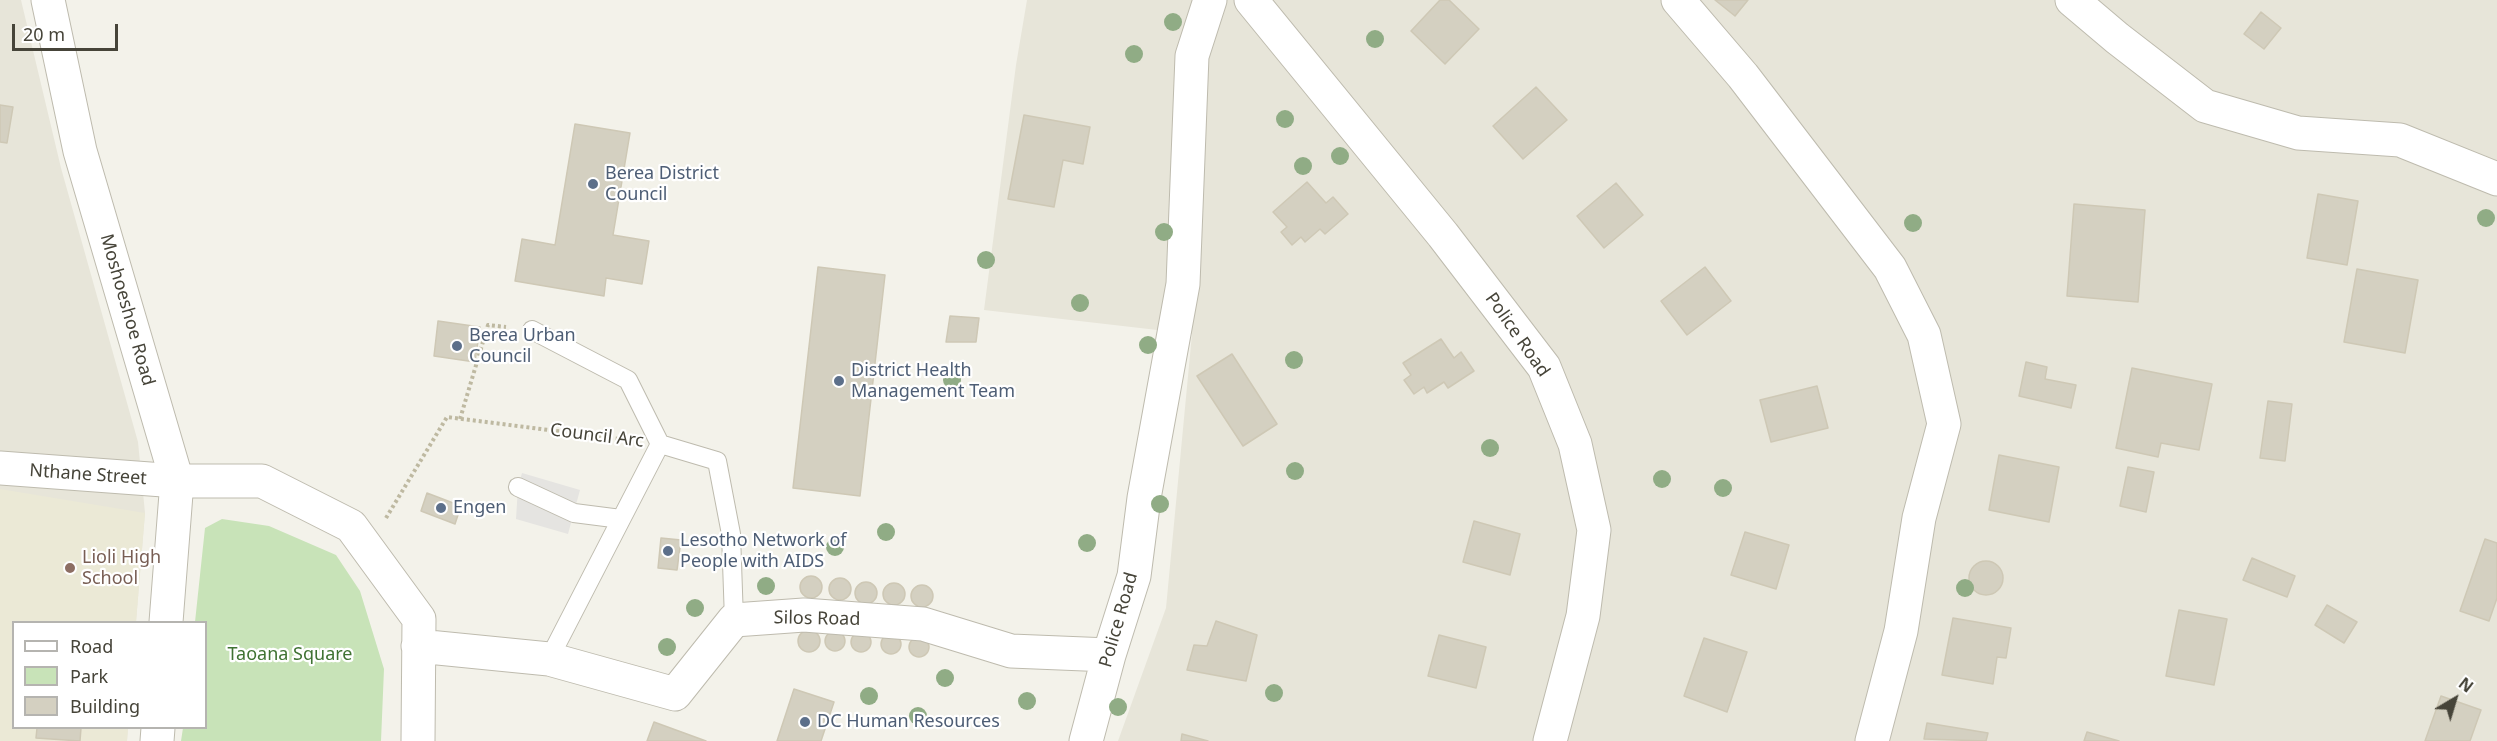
<!DOCTYPE html>
<html>
<head>
<meta charset="utf-8">
<style>
	body { margin:0 }
	#map { position:relative; width:2497px; height:741px; overflow:hidden; background:#f3f2ea; font-family:"Noto Sans",sans-serif }
	canvas { display:block }
	.legend { position:absolute; left:12px; top:621px; width:195px; height:108px; box-sizing:border-box; background:#fff; border:2px solid #b5b4b0; margin:0; padding:8px 10px; list-style:none; font-size:18px; color:#464439 }
	.legend li { display:flex; align-items:center; gap:12px; height:30px }
	.legend b { width:30px; border:2px solid #b5b4b0 }
	.north { position:absolute; left:2425px; top:669px; width:60px; height:60px; -webkit-text-stroke:4px #fff; paint-order:stroke; rotate:38deg; font-size:16px; font-weight:700; line-height:24px; text-align:center; color:#464439 }
	.north::after { content:''; display:block; margin:auto; width:21px; height:27px; background:#464439; clip-path:polygon(50% 0,100% 100%,50% 72%,0 100%) }
	.scale { position:absolute; left:12px; top:24px; width:106px; height:27px; box-sizing:border-box; border:3px solid #464439; border-top:0; padding-left:8px; font-size:18px; line-height:21px; white-space:nowrap; color:#464439; -webkit-text-stroke:4px #fff; paint-order:stroke }
</style>
</head>
<body>
<div id="map">
<canvas width="2497" height="741"></canvas>
<ul class="legend">
<li><b style="height:8px;background:#fff"></b>Road</li>
<li><b style="height:16px;background:#c8e3b8"></b>Park</li>
<li><b style="height:16px;background:#d4d0c1"></b>Building</li>
</ul>
<div class="north">N</div>
<div class="scale">20 m</div>
</div>
<script>
const c = document.querySelector('canvas').getContext('2d');
c.lineJoin = 'round';
function fillPath(path, color) { c.fillStyle = color; c.fill(path, 'evenodd'); }
function strokePath(path, color, width, dash) { c.strokeStyle = color; c.lineWidth = width; c.lineCap = dash ? 'butt' : 'round'; c.setLineDash(dash || []); c.stroke(path); }
function write(font, color, halo, rows, align = 'center') {
  c.font = font + ' "Noto Sans",sans-serif'; c.lineWidth = 4.5; c.setLineDash([]); c.textBaseline = 'middle'; c.strokeStyle = halo; c.fillStyle = color; for (const [text, x, y, turn = 0] of rows) {
    c.save(); c.translate(x, y); c.rotate((+turn || 0) * Math.PI / 180); c.textAlign = isNaN(turn) ? turn : align; if (halo) c.strokeText(text, 0, 0); c.fillText(text, 0, 0); c.restore();
  }
}
const residential = new Path2D(`
	M0,0H21L61,168L138,442L145,513L136,622H14V728H128L127,741H0Z
	M1027,0H2497V741H1118L1166,608L1192,334L984,310L1016,65Z`);
const education = new Path2D(`
	M0,489L145,513L136,622H14V728H128L127,741H0Z`);
const green = new Path2D(`
	M222,519L269,526L336,555L360,591L384,669L381,741H181L183,728H206V622H195L205,528Z`);
const parking = new Path2D(`
	M522,473L580,490L568,534L516,519L518,487Z`);
const building = new Path2D(`
	M1440,0H1449L1479,29L1445,64L1411,31Z
	M1715,0H1748L1735,16Z
	M2261,12L2281,28L2264,49L2244,34Z
	M1536,87L1567,120L1523,159L1493,126Z
	M0,105L13,107L7,143L0,142Z
	M1024,115L1090,127L1083,164L1063,160L1054,207L1008,199Z
	M575,124L630,133L613,235L649,241L642,284L606,278L604,296L515,281L522,239L555,245Z
	M1307,182L1326,203L1333,197L1348,214L1325,234L1320,229L1305,242L1301,237L1292,245L1281,232L1287,227L1273,212Z
	M1616,183L1643,215L1604,248L1577,216Z
	M2318,194L2358,201L2347,265L2307,258Z
	M2074,204L2145,210L2138,302L2067,296Z
	M818,267L885,275L860,496L793,488Z
	M1705,267L1731,301L1687,335L1661,301Z
	M2357,269L2418,280L2405,353L2344,342Z
	M950,316L979,318L976,342H946Z
	M438,321L480,327L475,362L434,356Z
	M1441,339L1454,358L1461,352L1474,371L1448,388L1444,382L1427,393L1424,387L1414,394L1404,380L1411,375L1403,363Z
	M1232,354L1277,424L1243,446L1197,376Z
	M2026,362L2047,367L2045,379L2076,385L2071,408L2019,396Z
	M2132,368L2212,384L2199,450L2161,443L2158,457L2116,448Z
	M1817,386L1828,428L1771,442L1760,400Z
	M2268,401L2292,404L2285,461L2260,458Z
	M1999,455L2059,467L2049,522L1989,510Z
	M2128,467L2154,472L2146,512L2120,506Z
	M427,493L461,506L455,524L421,511Z
	M1474,521L1520,534L1510,575L1463,562Z
	M1745,532L1789,545L1776,589L1731,575Z
	M661,538L681,540L677,570L658,568Z
	M2485,539L2497,543V598L2489,621L2460,611Z
	M2252,558L2295,576L2287,597L2243,580Z
	M1969 578a17 17 0 1 1 34 0a17 17 0 1 1-34 0Z
	M800 587a11 11 0 1 1 22 0a11 11 0 1 1-22 0Z
	M829 589a11 11 0 1 1 22 0a11 11 0 1 1-22 0Z
	M855 593a11 11 0 1 1 22 0a11 11 0 1 1-22 0Z
	M883 594a11 11 0 1 1 22 0a11 11 0 1 1-22 0Z
	M911 596a11 11 0 1 1 22 0a11 11 0 1 1-22 0Z
	M2327,605L2357,622L2344,643L2315,625Z
	M2179,610L2227,619L2214,685L2166,676Z
	M1953,618L2011,628L2006,658L1997,657L1993,684L1942,675Z
	M1216,621L1257,635L1246,681L1187,670L1194,645L1207,646Z
	M798 641a11 11 0 1 1 22 0a11 11 0 1 1-22 0Z
	M825 641a10 10 0 1 1 20 0a10 10 0 1 1-20 0Z
	M851 642a10 10 0 1 1 20 0a10 10 0 1 1-20 0Z
	M881 644a10 10 0 1 1 20 0a10 10 0 1 1-20 0Z
	M1439,635L1486,647L1476,688L1428,676Z
	M909 647a10 10 0 1 1 20 0a10 10 0 1 1-20 0Z
	M1704,638L1747,652L1727,712L1684,696Z
	M794,689L834,702L821,741H777Z
	M2441,696L2481,710L2470,741H2425Z
	M654,722L706,741H647Z
	M1927,723L1988,733L1986,741L1924,739Z
	M37,728H81L80,741L36,738Z
	M2087,732L2119,741H2084Z
	M1182,734L1208,741H1181Z`);
const path = new Path2D(`
	M460,419L488,325L506,327
	M386,518L447,417L627,440`);
const service = new Path2D(`
	M532,330L628,380L660,444L717,461L731,534L734,620
	M518,487L574,513L621,519
	M549,659L660,444`);
const minor = new Path2D(`
	M1251,0L1443,235L1544,367L1575,444L1594,530L1583,616L1550,741
	M1678,0L1743,76L1890,268L1924,335L1944,424L1919,518L1901,631L1872,741
	M2072,0L2117,38L2205,106L2298,133L2400,140L2497,179
	M0,468L177,481H262L351,526L419,619L418,741
	M418,646L549,659L675,694L734,620L804,615L923,624L1011,651L1109,655
	M1086,741L1109,655L1134,576L1144,498L1183,284L1192,56L1210,0`);
const tertiary = new Path2D(`
	M48,0L80,151L177,481L166,622
	M157,741L158,728`);
const trees = [
	[1173,22],
	[1375,39],
	[1134,54],
	[1285,119],
	[1340,156],
	[1303,166],
	[2486,218],
	[1913,223],
	[1164,232],
	[986,260],
	[1080,303],
	[1148,345],
	[1294,360],
	[952,380],
	[1490,448],
	[1295,471],
	[1662,479],
	[1723,488],
	[1160,504],
	[886,532],
	[1087,543],
	[835,547],
	[766,586],
	[1965,588],
	[695,608],
	[667,647],
	[945,678],
	[1274,693],
	[869,696],
	[1027,701],
	[1118,707],
	[918,716]
];
const markers = [
	[593,184,6,"#5c6f8a"],
	[457,346,6,"#5c6f8a"],
	[839,381,6,"#5c6f8a"],
	[441,508,6,"#5c6f8a"],
	[668,551,6,"#5c6f8a"],
	[70,568,6,"#8d6e63"],
	[805,722,6,"#5c6f8a"]
];
const serviceNames = [
	["Berea District",605,174],
	["Council",605,195],
	["Berea Urban",469,336],
	["Council",469,357],
	["District Health",851,371],
	["Management Team",851,392],
	["Engen",453,508],
	["Lesotho Network of",680,541],
	["People with AIDS",680,562],
	["DC Human Resources",817,722]
];
const streetNames = [
	["Moshoeshoe Road",127,310,74],
	["Police Road",1517,335,55],
	["Council Arc",597,436,7],
	["Nthane Street",88,475,4],
	["Silos Road",817,619,1],
	["Police Road",1119,620,-74]
];
const educationNames = [
	["Lioli High",82,558],
	["School",82,579]
];
const parkNames = [
	["Taoana Square",290,655]
];
fillPath(residential, '#e7e5d9');
fillPath(education, '#ebe9d6');
fillPath(green, '#c8e3b8');
fillPath(parking, '#e5e4e1');
fillPath(building, '#d4d0c1');
strokePath(building, '#cec8b5', 1.5);
strokePath(service, '#bebbae', 20);
strokePath(minor, '#bebbae', 35);
strokePath(tertiary, '#bebbae', 35);
strokePath(path, '#beb9a1', 4, [3, 3]);
strokePath(service, '#fff', 18);
strokePath(minor, '#fff', 33);
strokePath(tertiary, '#fff', 33);
c.fillStyle = '#90ac85';
for (const [x, y] of trees) { c.beginPath(); c.arc(x, y, 9, 0, 2 * Math.PI); c.fill(); }
for (const [x, y, r, color] of markers) { const dot = new Path2D(); dot.arc(x, y, r, 0, 2 * Math.PI); c.fillStyle = color; c.fill(dot); strokePath(dot, '#fff', 2); }
write('18px', '#4e5e75', '#fff', serviceNames, 'left');
write('18px', '#464439', '#fff', streetNames);
write('18px', '#785e54', '#fff', educationNames, 'left');
write('18px', '#3f7232', '#fff', parkNames);
</script>
</body>
</html>
